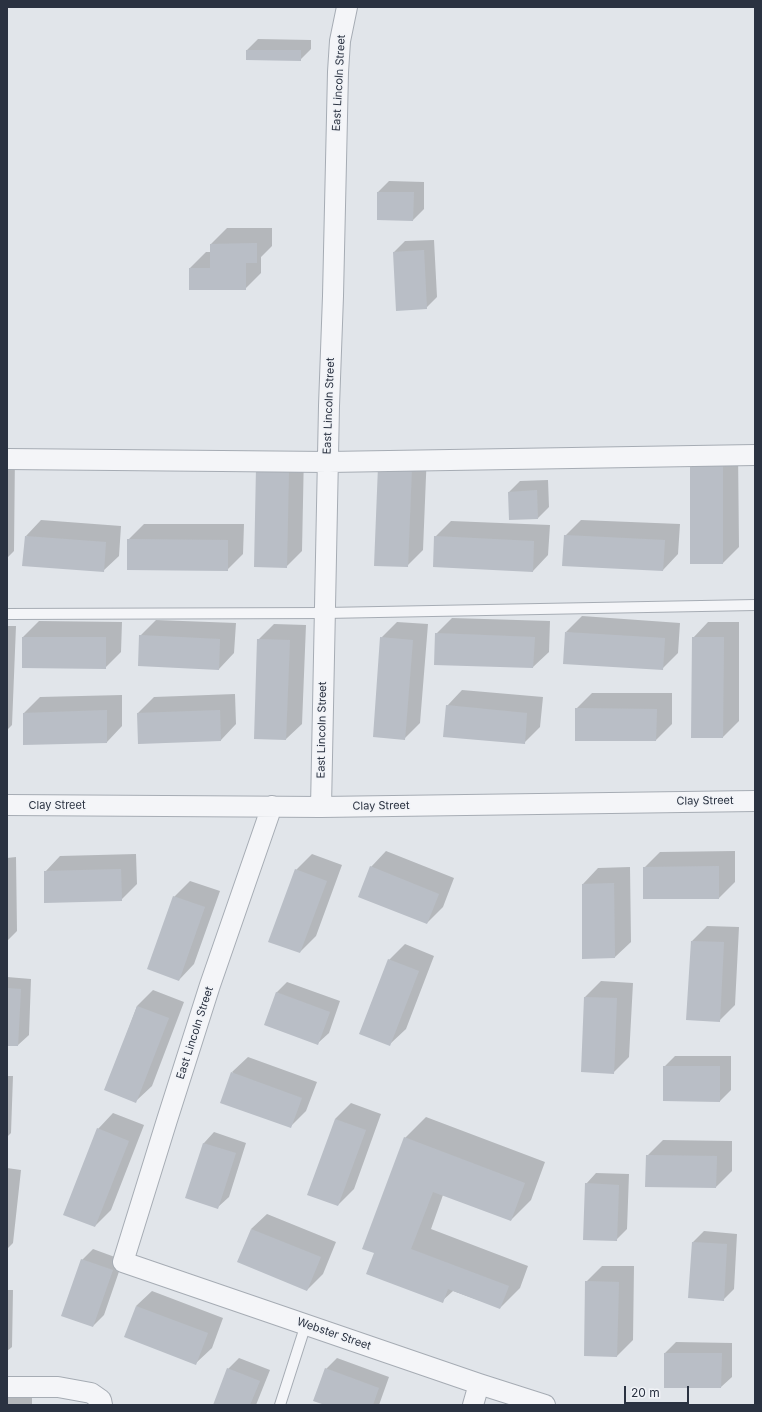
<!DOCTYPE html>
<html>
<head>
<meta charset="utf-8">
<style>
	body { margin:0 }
	#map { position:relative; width:762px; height:1412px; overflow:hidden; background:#e1e5ea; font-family:Inter,sans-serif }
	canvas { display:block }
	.frame { position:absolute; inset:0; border:8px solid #2a3241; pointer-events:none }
	.scale { position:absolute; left:624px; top:1386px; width:65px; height:18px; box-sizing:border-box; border:2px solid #2a3241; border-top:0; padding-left:5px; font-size:12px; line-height:14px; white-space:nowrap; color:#2a3241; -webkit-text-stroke:3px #f1f3f7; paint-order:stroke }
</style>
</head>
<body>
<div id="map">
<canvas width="762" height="1412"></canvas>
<div class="frame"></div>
<div class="scale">20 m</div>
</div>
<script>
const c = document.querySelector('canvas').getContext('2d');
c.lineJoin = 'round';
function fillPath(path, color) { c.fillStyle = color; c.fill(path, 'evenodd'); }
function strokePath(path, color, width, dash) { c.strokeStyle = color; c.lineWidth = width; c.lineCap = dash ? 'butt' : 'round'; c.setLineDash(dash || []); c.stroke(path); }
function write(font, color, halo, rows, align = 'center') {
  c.font = font + ' Inter,sans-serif'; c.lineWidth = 3; c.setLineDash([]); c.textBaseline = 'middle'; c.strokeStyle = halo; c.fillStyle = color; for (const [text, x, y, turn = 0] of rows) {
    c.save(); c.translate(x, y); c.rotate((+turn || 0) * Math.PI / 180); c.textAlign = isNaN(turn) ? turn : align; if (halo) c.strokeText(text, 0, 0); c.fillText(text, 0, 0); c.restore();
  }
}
const shadow = new Path2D(`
	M258,39L311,40V49L300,60L247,59V50Z
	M389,181L424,182V209L413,220L378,192Z
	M227,228H272V246L261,257V273L245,289L190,268L206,252H211V244Z
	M434,240L437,297L426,308L394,252L405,241Z
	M738,449L739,547L723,563L691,465Z
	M395,450L427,452L423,550L407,566L379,466Z
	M273,451L304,452L302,551L286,567L257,467Z
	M7,452H15L14,551L7,558Z
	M548,480L549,507L538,518L510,519L509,492L520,481Z
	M41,520L121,526L119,556L103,571L26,536Z
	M581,520L680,524L678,554L663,570L565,536Z
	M451,521L550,525L548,555L533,571L435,537Z
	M144,524H244L243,554L227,570L128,540Z
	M582,616L680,623L678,653L662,669L566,632Z
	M452,618L550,621L549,652L533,667L435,664L436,634Z
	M156,620L236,623L234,653L219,669L140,636Z
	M39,621L122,622L121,652L105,668L23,637Z
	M397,622L428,624L420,723L404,739L381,638Z
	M708,622H739V721L723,737L693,638Z
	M274,624L306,625L302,724L286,739L258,640Z
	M7,626H16L12,725L7,730Z
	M462,690L543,697L540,727L524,743L447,706Z
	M592,693H672V724L656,740L576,709Z
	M235,694L236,724L221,740L138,713L154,697Z
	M122,695V726L107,742L24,744V713L40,697Z
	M386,851L454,878L443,907L427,923L371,867Z
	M735,851V882L719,898H644V868L660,852Z
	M136,854L137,884L121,900L45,872L60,856Z
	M312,854L342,865L316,936L300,952L296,870Z
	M16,857L17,931L7,941V858Z
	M630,867L631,942L615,957L583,958V884L598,868Z
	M190,881L220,891L194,964L179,980L174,897Z
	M707,926L739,927L735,1005L719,1021L692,941Z
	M405,944L434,956L406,1029L390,1044L389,960Z
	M7,977L31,979L29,1035L18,1045H7Z
	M601,981L633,983L629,1057L613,1073L585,997Z
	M287,982L340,1001L329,1033L318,1043L276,993Z
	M153,990L184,1002L152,1086L136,1101L106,1090L137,1006Z
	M675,1056H731V1090L720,1101L664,1067Z
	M248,1057L317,1082L306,1111L290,1127L232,1072Z
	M7,1076H13L11,1133L7,1137Z
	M351,1103L381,1114L354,1189L338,1205L335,1119Z
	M113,1113L144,1125L111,1210L95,1226L98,1129Z
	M426,1117L545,1162L531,1200L511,1220L443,1195L431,1229L528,1266L520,1288L500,1308L453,1291L442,1301L375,1253L405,1138Z
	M214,1132L246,1143L229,1197L218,1207L186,1197L204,1143Z
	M663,1140L732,1141V1171L716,1187L647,1156Z
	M7,1168L21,1170L13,1243L7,1249Z
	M596,1173L629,1174L627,1229L616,1240L586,1184Z
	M267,1214L336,1242L323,1274L307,1290L251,1229Z
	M704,1231L737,1234L734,1289L723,1300L693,1242Z
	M93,1249L123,1260L104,1315L93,1326L82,1260Z
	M602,1266H634L633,1340L617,1356L586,1282Z
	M7,1290H13L12,1347L7,1351Z
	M152,1291L223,1318L212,1348L196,1363L136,1306Z
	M676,1342L732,1343V1377L721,1387L665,1353Z
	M239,1358L270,1370L256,1405H214L228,1369Z
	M337,1358L389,1377L379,1405H328L326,1369Z
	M7,1395H32V1405H7Z`);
const building = new Path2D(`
	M246,50H301V61L246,60Z
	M377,192H414L413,221L377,220Z
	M257,243V263H246V290H189V268H210V244Z
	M424,250L427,309L396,311L393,252Z
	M690,465H723V564H690Z
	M378,466L412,467L408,567L374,566Z
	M256,467L289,468L287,568L254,567Z
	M537,490L538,519L509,520L508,492Z
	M564,535L665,540L663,571L562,566Z
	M25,536L106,542L104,572L22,566Z
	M434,536L534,541L533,572L433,567Z
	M127,539L228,540V571L127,570Z
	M565,632L665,638L663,670L563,664Z
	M435,633L535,637L533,668L434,665Z
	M139,635L220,639L219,670L138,666Z
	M22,637H106V669L22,668Z
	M380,637L413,640L405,740L373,737Z
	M692,637H724L723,738H691Z
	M257,639L290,640L286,740L254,739Z
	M446,705L527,713L525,744L443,737Z
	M575,708L657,709L656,741H575Z
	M107,710V743L23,745V713Z
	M220,710L221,741L138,744L137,713Z
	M370,866L439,894L427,924L358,897Z
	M719,866V899H643V867Z
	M121,869L122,901L44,903V871Z
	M295,869L327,881L300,953L268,942Z
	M614,883L615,958L582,959V884Z
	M173,896L205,907L179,981L147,969Z
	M691,941L724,942L720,1022L686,1020Z
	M388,959L419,971L390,1046L359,1034Z
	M7,988L21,989L18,1046H7Z
	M276,992L330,1012L318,1045L264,1025Z
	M584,997L617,998L614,1074L581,1072Z
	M137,1006L169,1018L136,1103L104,1090Z
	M663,1066H720V1102L663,1101Z
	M231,1072L302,1098L291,1128L220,1103Z
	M335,1119L366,1130L338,1206L307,1195Z
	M97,1128L129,1141L95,1227L63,1215Z
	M404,1137L525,1183L511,1221L433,1192L411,1249L509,1286L500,1309L448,1289L443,1303L366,1274L374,1253L362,1249Z
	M203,1143L236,1153L218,1209L185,1198Z
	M646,1155L717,1156L716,1188L645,1187Z
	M585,1183L619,1185L617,1241L583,1240Z
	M251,1229L321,1257L307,1291L237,1262Z
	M692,1242L727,1244L724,1301L688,1298Z
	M81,1259L113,1270L93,1327L61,1316Z
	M585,1281L619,1282L617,1357L584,1356Z
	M136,1306L208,1333L196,1365L124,1337Z
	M664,1353H722L721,1388H664Z
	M227,1368L260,1381L250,1405H213Z
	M325,1368L379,1388L373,1405H325L313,1401Z`);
const service = new Path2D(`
	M7,614L325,613L755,605
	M280,1405L306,1324`);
const minor = new Path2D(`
	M7,459L328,462L755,455
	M7,805L321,807L755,801
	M272,806L210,985L167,1120L123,1262L479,1384L545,1405
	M321,807L329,406L333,296L338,72L340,41L347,7
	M7,1387H58L91,1393L101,1400L102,1405
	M473,1405L479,1384`);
const streetNames = [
	["East Lincoln Street",339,83,-87],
	["East Lincoln Street",329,406,-88],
	["East Lincoln Street",322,730,-89],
	["Clay Street",705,801,-1],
	["Clay Street",57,806],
	["Clay Street",381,806,-1],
	["East Lincoln Street",195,1033,-72],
	["Webster Street",334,1334,19]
];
fillPath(shadow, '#0003');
fillPath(building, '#b9bec6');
strokePath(service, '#a6acb4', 12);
strokePath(minor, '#a6acb4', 22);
strokePath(service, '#f4f5f8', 10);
strokePath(minor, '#f4f5f8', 20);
write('11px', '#2a3241', '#f1f3f7', streetNames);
</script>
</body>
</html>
